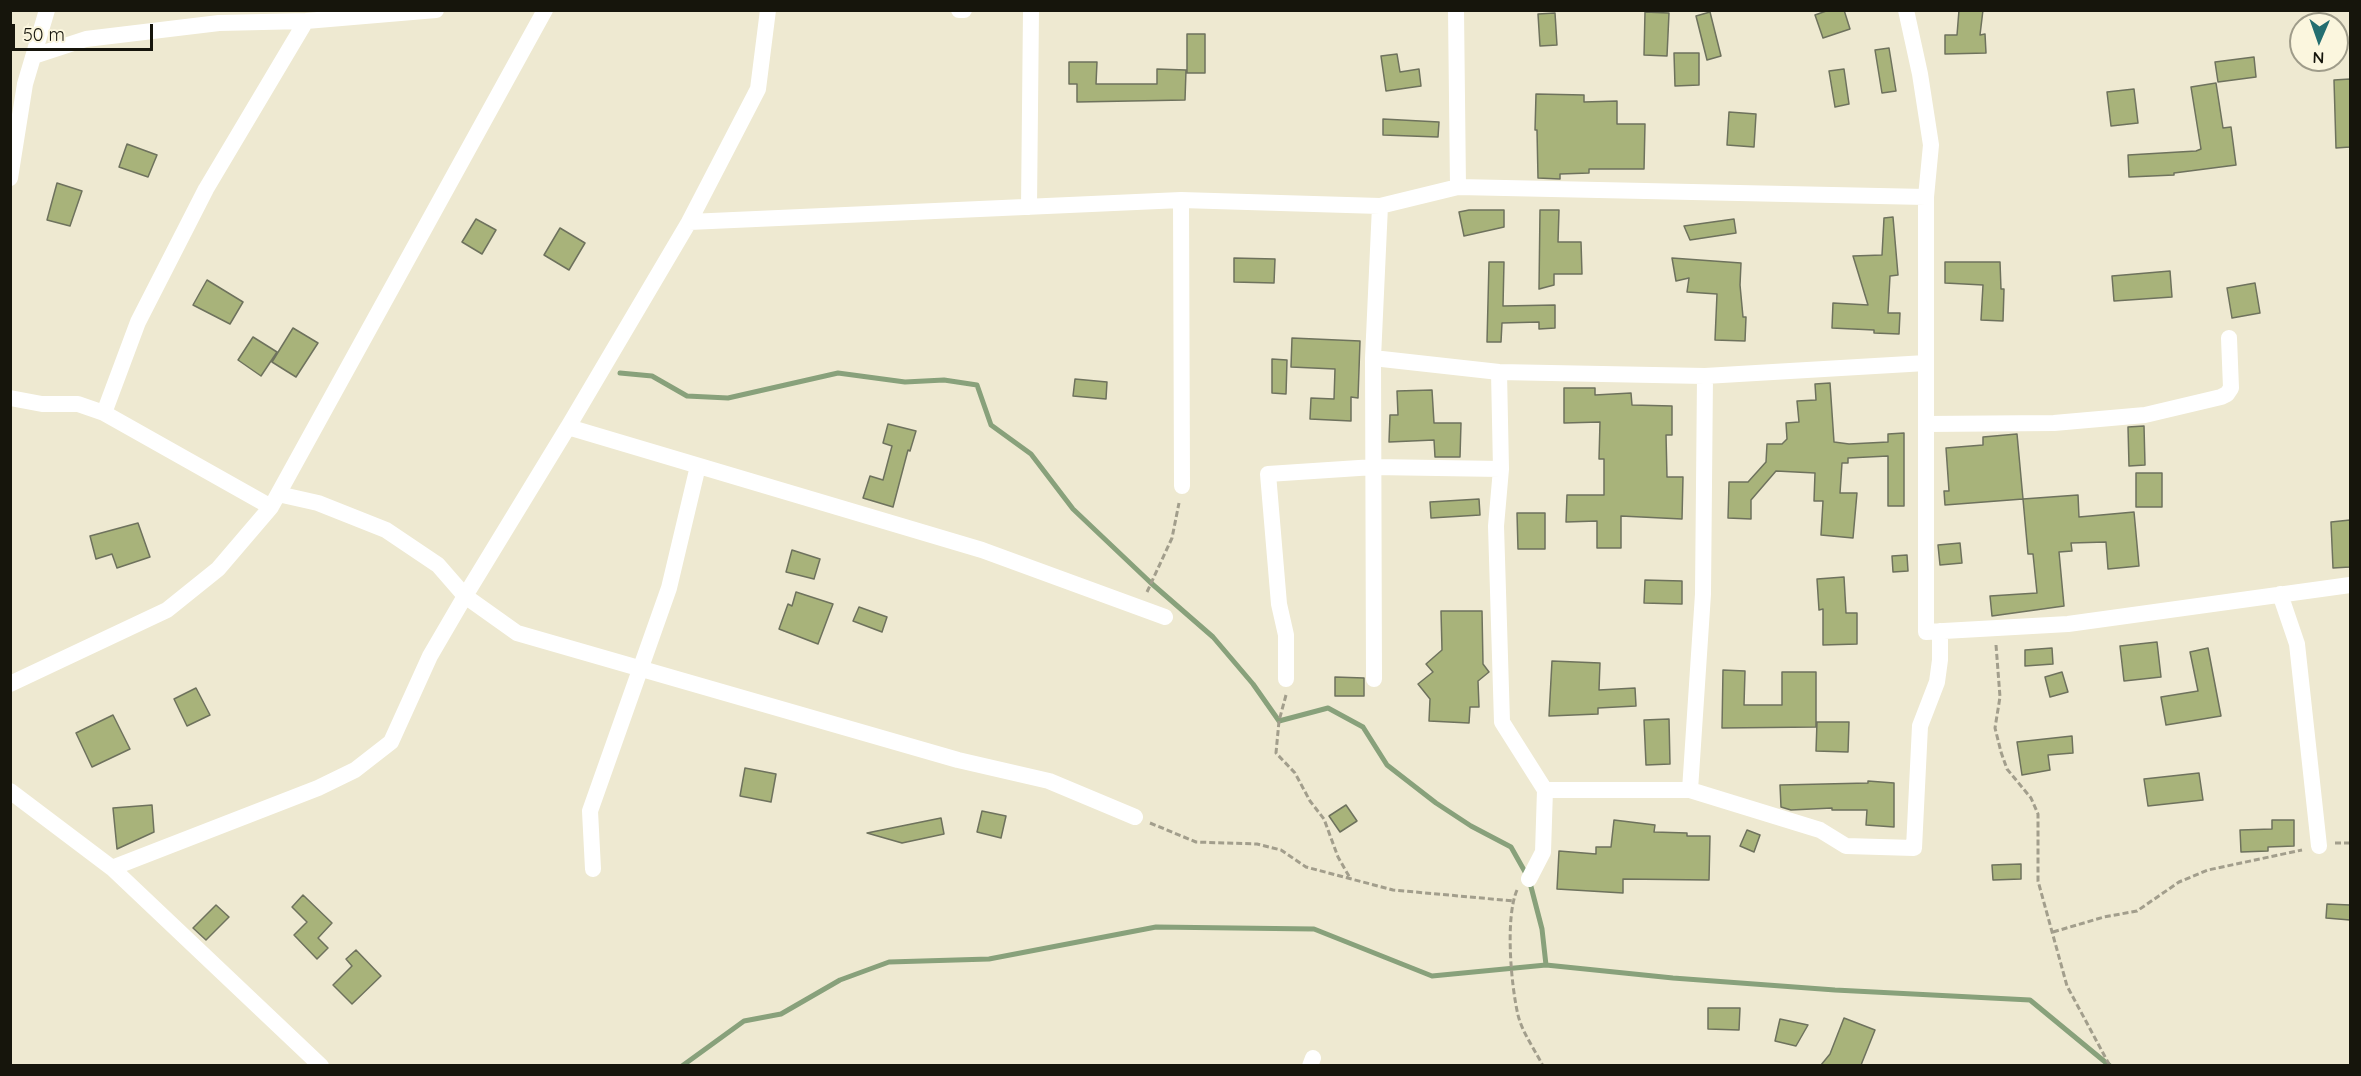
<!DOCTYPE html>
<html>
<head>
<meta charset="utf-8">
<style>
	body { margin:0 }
	#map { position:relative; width:2361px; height:1076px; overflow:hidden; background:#eee9d1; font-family:Quicksand,sans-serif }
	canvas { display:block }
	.frame { position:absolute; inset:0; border:12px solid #16150c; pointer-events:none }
	.north { position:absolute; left:2289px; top:12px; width:60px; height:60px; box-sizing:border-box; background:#fbf6de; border:2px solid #9f9c8a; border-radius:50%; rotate:182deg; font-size:16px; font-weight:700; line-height:24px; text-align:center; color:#16150c }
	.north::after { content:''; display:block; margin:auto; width:21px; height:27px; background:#236e70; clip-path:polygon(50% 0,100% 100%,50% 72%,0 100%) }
	.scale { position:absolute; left:12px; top:24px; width:141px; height:27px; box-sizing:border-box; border:3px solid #16150c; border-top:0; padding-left:8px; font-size:18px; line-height:21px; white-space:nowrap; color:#16150c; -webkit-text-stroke:4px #fbf6de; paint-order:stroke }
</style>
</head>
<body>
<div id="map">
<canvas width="2361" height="1076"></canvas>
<div class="frame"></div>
<div class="north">N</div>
<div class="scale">50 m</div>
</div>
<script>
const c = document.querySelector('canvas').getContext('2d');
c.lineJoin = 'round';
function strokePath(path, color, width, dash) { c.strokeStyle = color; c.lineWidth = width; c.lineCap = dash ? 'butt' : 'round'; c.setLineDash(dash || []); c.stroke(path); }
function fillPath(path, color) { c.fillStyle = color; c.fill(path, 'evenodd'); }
const stream = new Path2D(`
	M620,373L652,376L687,396L728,398L838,373L905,382L944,380L977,385L991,425L1031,454L1073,509L1151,583L1213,637L1253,684L1279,721L1328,708L1363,727L1387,765L1436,803L1471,826L1511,847L1529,879L1542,929L1546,965
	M682,1066L744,1021L781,1014L840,980L889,962L989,959L1156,927L1314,929L1432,976L1546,965L1673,978L1835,990L2030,1000L2110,1066`);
const building = new Path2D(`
	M1829,10H1844L1850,29L1823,38L1815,15Z
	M1959,10H1983L1980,35L1985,34L1986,53L1945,54V35H1957Z
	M1645,12L1669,13L1667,56L1644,55Z
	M1710,12L1721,56L1707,60L1696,16Z
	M1555,13L1557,45L1540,46L1538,14Z
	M1187,34H1205V73H1187Z
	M1889,48L1896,91L1882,93L1875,50Z
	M1674,53H1699V85L1675,86Z
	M1397,54L1400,72L1419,69L1421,86L1386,91L1381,56Z
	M2254,57L2256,77L2218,82L2215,62Z
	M1069,62H1097L1096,84H1157V69L1186,70L1185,100L1077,102V84H1069Z
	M1844,69L1849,104L1835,107L1829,71Z
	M2350,79V147L2336,148L2334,80Z
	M2216,83L2223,128L2231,127L2236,165L2174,173V175L2129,177L2128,155L2196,151L2201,149L2191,87Z
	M2134,89L2138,123L2111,126L2107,92Z
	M1536,94L1584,95V102L1617,101V124H1645L1644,169H1589V173L1560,174V179L1538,178L1537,130H1535Z
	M1729,112L1756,114L1754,147L1727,145Z
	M1383,119L1439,122L1438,137L1383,135Z
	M127,144L157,155L148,177L119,167Z
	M57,183L82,191L70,226L47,220Z
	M1469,210H1504V227L1464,236L1459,212Z
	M1540,210H1559L1558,242H1581L1582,274H1554V285L1539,289Z
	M1893,217L1898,275L1890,276L1888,313H1900L1899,334L1874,333V330L1832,328L1833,303L1868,305L1853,256L1882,255L1884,218Z
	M476,219L496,230L482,254L462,242Z
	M1734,219L1736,233L1690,240L1684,226Z
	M560,228L585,243L569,270L544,255Z
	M1234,258L1275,259L1274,283L1234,282Z
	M1672,258L1741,263L1740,285L1743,317H1746L1745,341L1715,340L1717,294L1687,292L1689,278L1676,281Z
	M1489,262H1504L1503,306L1555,305V328L1539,329V322L1502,323L1501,342H1487Z
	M1945,262H2000L2001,289H2004L2003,321L1981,320L1983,285L1945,283Z
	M2170,271L2172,297L2114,301L2112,276Z
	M207,280L243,302L230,324L193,305Z
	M2255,283L2260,313L2232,318L2227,288Z
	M293,328L318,343L296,377L272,362Z
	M253,337L277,352L261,376L238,360Z
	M1292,338L1360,341L1358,398L1351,397V421L1310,419L1311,398L1334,399L1335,369L1291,367Z
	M1272,359L1287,360L1286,394L1272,393Z
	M1075,379L1107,382L1106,399L1073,396Z
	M1830,383L1834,442L1849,444L1888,442V434L1904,433V506H1888V456L1848,458V463H1842L1840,493H1857L1853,538L1821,535L1823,501H1814L1815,473L1776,471L1751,500V519L1728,518L1729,482H1748L1766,462L1767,444H1782L1787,439L1786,423L1799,422L1797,401L1816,400L1815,384Z
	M1564,388H1595V395L1631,393L1632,405L1672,406V435H1666L1667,477H1683L1682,519L1621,516V548H1597V521L1566,522L1567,495H1604V459H1599L1600,422L1564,423Z
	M1432,390L1434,423H1461L1460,457H1435L1434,440L1389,442L1390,415H1398L1397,391Z
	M888,424L916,431L910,451L908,450L893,507L863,498L870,476L883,480L892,446L883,443Z
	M2144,426L2145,465L2129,466L2128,427Z
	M2017,434L2023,499L2078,495L2079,517L2134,512L2139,566L2108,569L2106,542L2071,543L2072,551L2059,552L2064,606L1992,616L1990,596L2037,593L2033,554H2028L2023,499L1945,505L1944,491H1949L1946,448L1983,445V437Z
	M2136,473H2162V507H2136Z
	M1479,499L1480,515L1431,518L1430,502Z
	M1517,513H1545V549H1518Z
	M2350,520V567L2333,568L2331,522Z
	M138,523L150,557L117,568L112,554L96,559L90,536Z
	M1960,543L1962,563L1940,565L1938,545Z
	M792,550L820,559L814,579L786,572Z
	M1907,555L1908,571L1893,572L1892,556Z
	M1844,577L1846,613H1857V644L1823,645V609L1819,610L1817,579Z
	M1645,580L1682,581V604L1644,603Z
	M796,592L833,604L818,644L779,629L788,604L792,606Z
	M859,607L887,617L882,632L853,621Z
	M1441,611H1482L1483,664L1489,672L1478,681L1479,707H1470L1469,723L1429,721L1430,699L1418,684L1433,672L1426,664L1442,650Z
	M2157,642L2161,677L2124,681L2120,646Z
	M2052,648L2053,664L2025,666V650Z
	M2208,648L2221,716L2166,725L2161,697L2198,691L2190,652Z
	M1552,661L1600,663L1599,690L1635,688L1636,706L1598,708V714L1549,716Z
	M1723,670L1745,671L1744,705H1782V672H1816V727L1722,728Z
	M2062,672L2068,692L2050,697L2045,677Z
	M1335,677L1364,678V696H1335Z
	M196,688L210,715L187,726L174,699Z
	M113,715L130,749L92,767L76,733Z
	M1669,719L1670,764L1646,765L1644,720Z
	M1817,722H1849L1848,752L1816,751Z
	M2072,736L2073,753L2048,755L2050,770L2022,775L2017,742Z
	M745,768L776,774L771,802L740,796Z
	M2199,773L2203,800L2148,806L2144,779Z
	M1868,781L1894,783V827L1866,825L1867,810H1832V808L1791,810L1781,807L1780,785L1868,783Z
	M152,805L154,832L117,849L113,808Z
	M1346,805L1357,821L1340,832L1329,816Z
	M982,811L1006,816L1001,838L977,832Z
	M941,818L944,834L902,843L867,833Z
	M1614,820L1655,825L1654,832L1687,833V836H1710L1709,880L1623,879V893L1557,889L1559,851L1596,854V847H1611Z
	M2272,820H2294V846L2268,847V851L2241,852L2240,830L2272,829Z
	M1747,830L1760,835L1754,852L1740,846Z
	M2021,864V879L1993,880L1992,865Z
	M303,895L332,923L318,938L328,948L317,959L294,935L307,922L292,907Z
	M2327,904L2350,905V920L2326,918Z
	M216,905L229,917L206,940L193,928Z
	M356,950L381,976L352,1004L333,985L352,966L346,959Z
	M1708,1008H1740L1739,1030L1708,1029Z
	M1844,1018L1875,1030L1861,1065H1821L1830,1054Z
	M1780,1019L1808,1025L1796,1046L1775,1041Z`);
const path = new Path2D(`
	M1147,592L1172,538L1179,503
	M1996,645L2000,697L1995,728L2001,752L2007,769L2031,798L2038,814V881L2067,986L2110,1066
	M1286,695L1279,721L1276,753L1295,773L1310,801L1324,819L1338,857L1350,878
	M1150,823L1196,842L1257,844L1281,850L1306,867L1393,890L1514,901
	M2335,843H2350
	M1517,890C1505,918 1511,985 1518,1015C1522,1032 1535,1050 1543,1066
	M2053,932L2104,917L2137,911L2179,882L2208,870L2302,850`);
const street = new Path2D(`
	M959,10H964
	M1456,10L1458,187
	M1906,10L1920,74L1931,145L1926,197V632L2068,624L2350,585
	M34,56L86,39L219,23L306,21L436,10
	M10,178L25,84L47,10
	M1181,200L1182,486
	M1029,207L1031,10
	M689,222L1181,200L1380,206L1458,187L1926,197
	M1373,358L1499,372L1705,376L1926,363
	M1499,372L1501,469L1496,526L1502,722L1545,790L1543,852L1529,879
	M10,398L42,404H78L104,413L271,507
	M104,413L138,322L206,189L306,21
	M1926,424L2054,423L2145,415L2221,397L2227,394L2231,388L2229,338
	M568,427L689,222L758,89L768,10
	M278,494L318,503L386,530L438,565L465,596L517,633L958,760L1049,781L1135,817
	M2280,594L2297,644L2319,846
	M1286,679V635L1279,604L1268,474L1374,467L1501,469
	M1374,679L1373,358L1380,206
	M10,684L167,610L218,569L271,507L545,10
	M1545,790H1690L1820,830L1846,846L1914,848L1920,726L1937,682L1940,660V631
	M1690,790L1703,594L1705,376
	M10,791L112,868L321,1066
	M112,868L318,788L355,770L391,742L430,656L465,596L568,427L982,550L1165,617
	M593,869L590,811L669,588L698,466
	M1310,1066L1313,1058`);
strokePath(stream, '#88a17b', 5);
fillPath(building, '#a8b37a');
strokePath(building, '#6e725d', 1.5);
strokePath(path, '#a29e8c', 3, [6, 3]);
strokePath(street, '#fff', 16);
</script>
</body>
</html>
